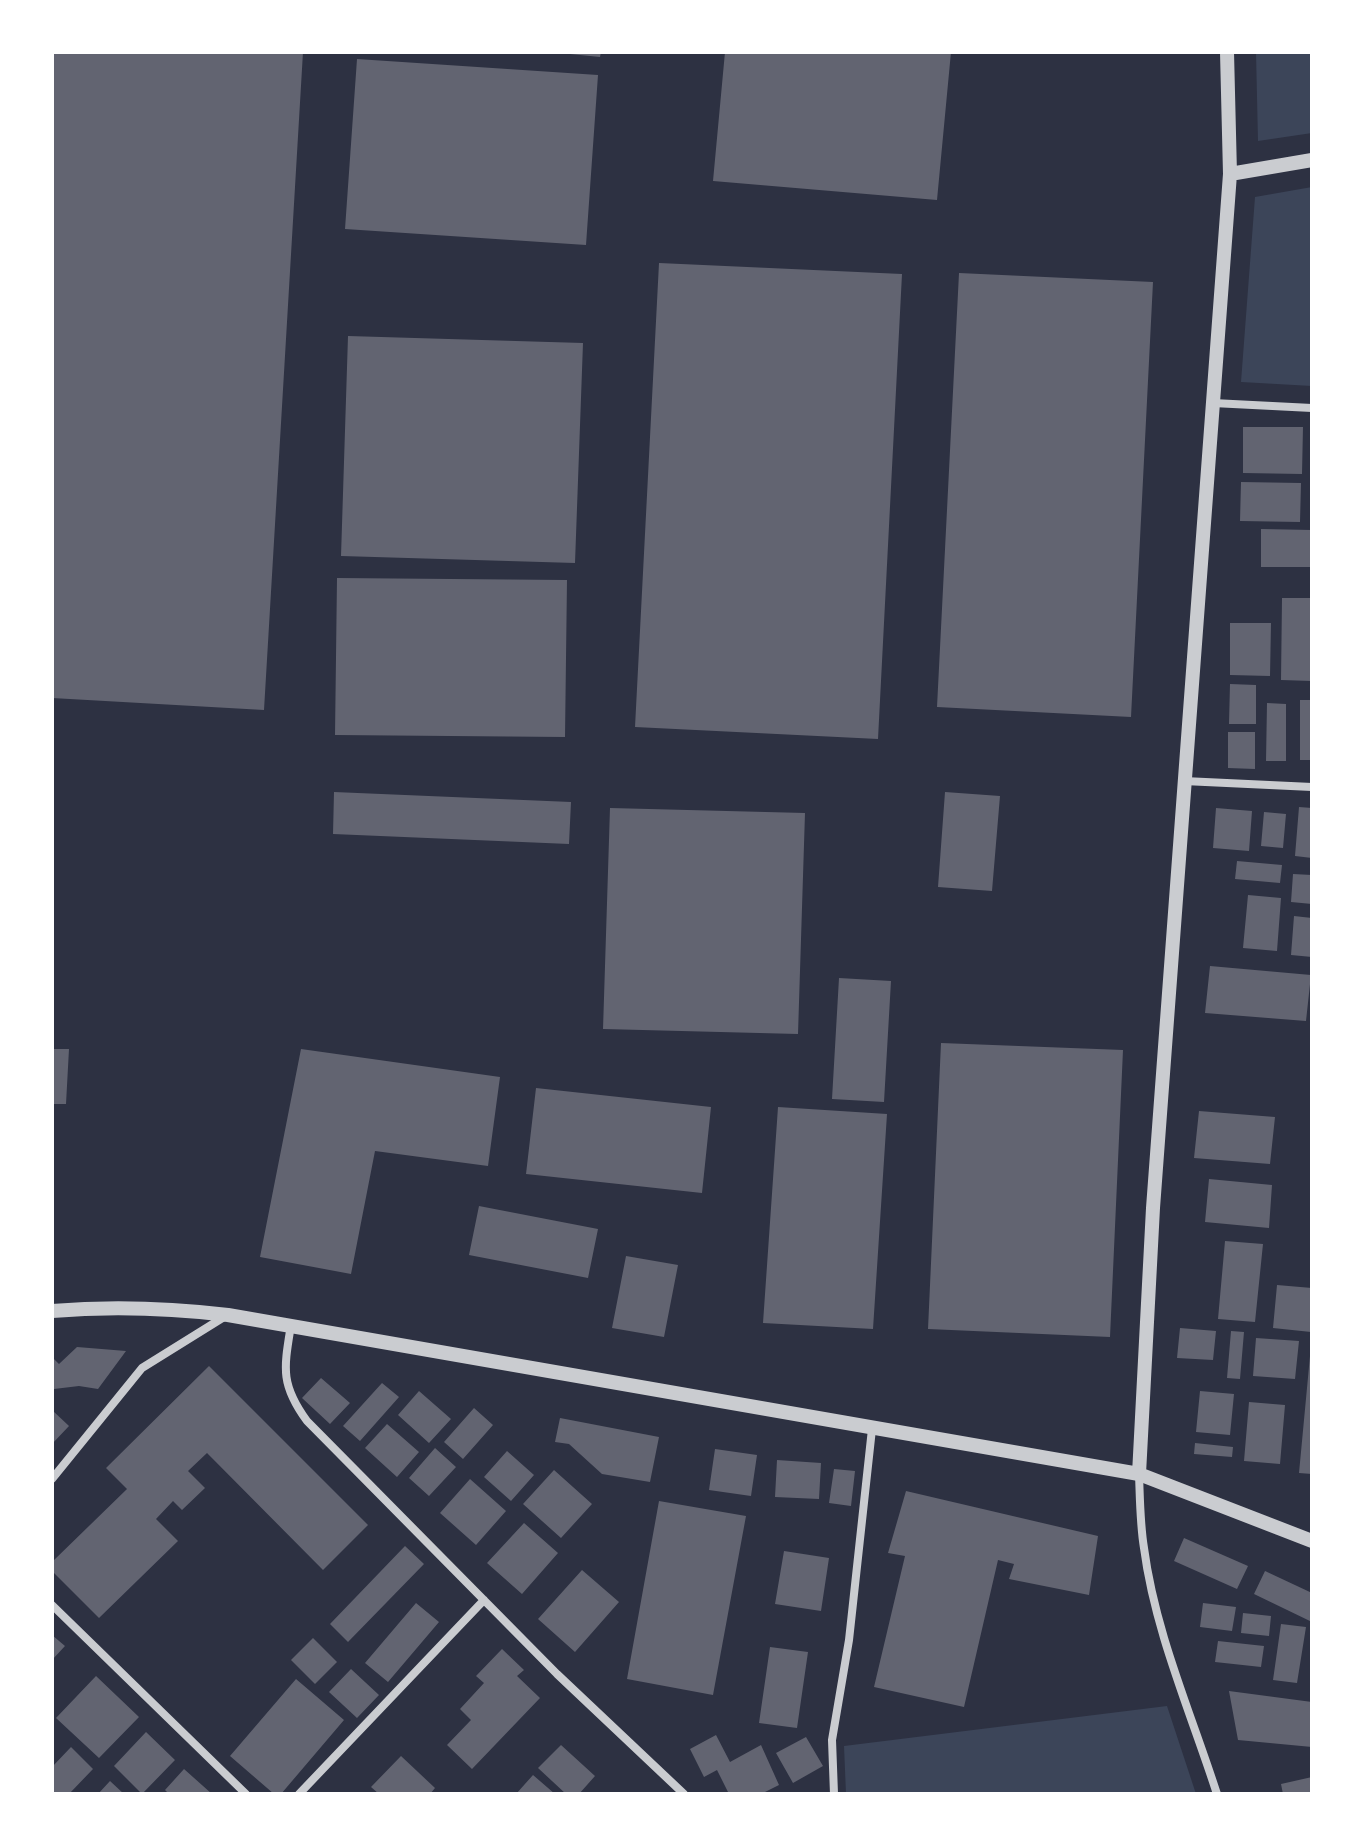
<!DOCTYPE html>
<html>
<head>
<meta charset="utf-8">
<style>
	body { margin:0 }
	#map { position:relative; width:1364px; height:1846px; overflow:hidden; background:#2d3142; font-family:Ubuntu,sans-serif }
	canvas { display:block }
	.frame { position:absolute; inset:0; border:54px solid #fff; pointer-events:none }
</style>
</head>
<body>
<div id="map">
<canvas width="1364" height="1846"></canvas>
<div class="frame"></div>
</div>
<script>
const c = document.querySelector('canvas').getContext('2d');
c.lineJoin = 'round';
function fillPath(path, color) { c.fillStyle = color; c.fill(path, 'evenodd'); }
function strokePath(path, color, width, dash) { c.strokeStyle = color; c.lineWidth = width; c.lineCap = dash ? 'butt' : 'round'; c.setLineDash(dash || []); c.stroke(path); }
const green = new Path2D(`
	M1256,52H1312V133L1258,141Z
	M1312,187V386L1241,382L1255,197Z
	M1167,1706L1196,1794H846L844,1746Z`);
const building = new Path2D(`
	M52,52H303L264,710L52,698Z
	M550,52H601L600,57Z
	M725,52H951L937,200L713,181Z
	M357,59L598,75L586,245L345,229Z
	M659,263L902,274L878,739L635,727Z
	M959,273L1153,282L1131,717L937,707Z
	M348,336L583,343L575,563L341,556Z
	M1243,427H1303L1302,474L1243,473Z
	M1241,482L1301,483L1300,522L1240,521Z
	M1261,529L1312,530V567H1261Z
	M337,578L567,580L565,737L335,735Z
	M1282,598H1312V681L1281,680Z
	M1230,623H1271L1270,676L1230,675Z
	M1230,684L1256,685V724H1229Z
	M1300,700H1312V760H1300Z
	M1267,703L1286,704V761H1266Z
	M1228,732H1255V769L1228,768Z
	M334,792L571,802L569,844L333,834Z
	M945,792L1000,796L992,891L938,887Z
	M1299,807L1312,808V858L1295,856Z
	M610,808L805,813L798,1034L603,1029Z
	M1216,808L1252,811L1249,851L1213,848Z
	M1264,812L1286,814L1283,848L1261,846Z
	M1237,861L1282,865L1280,883L1235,879Z
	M1293,874L1312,875V904L1291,902Z
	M1248,895L1281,898L1277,951L1243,948Z
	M1294,916L1312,918V957L1291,955Z
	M1210,966L1311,975L1306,1021L1205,1013Z
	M839,978L891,981L884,1102L832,1099Z
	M941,1043L1123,1050L1110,1337L928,1329Z
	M52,1049H69L66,1104H52Z
	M301,1049L500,1077L488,1166L375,1151L351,1274L260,1257Z
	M536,1088L711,1107L702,1193L526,1174Z
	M778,1107L887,1114L873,1329L763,1323Z
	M1199,1111L1275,1117L1270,1164L1194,1158Z
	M1209,1179L1272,1185L1269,1228L1205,1222Z
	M479,1206L598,1229L588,1278L469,1255Z
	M1225,1241L1263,1244L1255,1322L1218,1319Z
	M626,1256L678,1265L664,1337L612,1328Z
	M1277,1285L1312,1288L1311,1332L1273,1328Z
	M1180,1328L1216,1331L1213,1360L1177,1358Z
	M1231,1331L1244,1332L1240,1379L1227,1378Z
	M1256,1338L1299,1341L1295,1379L1253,1376Z
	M77,1347L126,1351L98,1389L79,1386L54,1389L52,1357L59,1364Z
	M1310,1356L1312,1357V1474L1299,1473Z
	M209,1366L368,1525L323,1570L207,1453L188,1471L205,1488L182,1510L173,1501L156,1519L178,1541L99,1618L52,1571V1562L127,1489L106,1468Z
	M321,1378L350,1403L330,1424L302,1398Z
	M382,1383L399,1397L360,1441L343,1426Z
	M419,1391L451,1419L429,1443L398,1415Z
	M1200,1391L1234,1394L1230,1435L1196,1432Z
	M1249,1402L1285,1405L1280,1464L1244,1461Z
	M474,1408L493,1425L463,1459L444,1442Z
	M52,1410L69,1426L52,1444Z
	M560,1418L659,1437L650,1482L602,1474L569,1444L555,1442Z
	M387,1424L419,1452L397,1477L365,1448Z
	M1195,1443L1233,1447L1232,1457L1194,1454Z
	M435,1448L456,1467L429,1496L409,1478Z
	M715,1449L757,1455L751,1496L709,1490Z
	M507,1451L534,1475L511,1501L484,1477Z
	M777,1460L821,1463L819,1499L775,1497Z
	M834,1469L855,1471L851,1506L829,1503Z
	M554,1470L592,1504L561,1538L523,1504Z
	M470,1479L506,1511L476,1545L440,1513Z
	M906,1491L1098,1536L1089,1595L1009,1579L1014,1564L998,1560L964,1707L874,1687L905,1556L888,1553Z
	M659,1501L746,1516L713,1695L627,1679Z
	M524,1523L558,1553L522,1594L487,1563Z
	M1184,1538L1248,1566L1237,1589L1174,1561Z
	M405,1546L424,1564L348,1642L330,1624Z
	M784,1551L829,1558L821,1611L775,1604Z
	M582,1570L619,1602L575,1652L538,1619Z
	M1265,1571L1312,1593V1622L1254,1594Z
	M416,1603L439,1622L388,1682L365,1663Z
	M1203,1603L1236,1607L1232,1631L1200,1627Z
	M1243,1613L1271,1616L1269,1636L1241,1633Z
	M1281,1624L1306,1627L1297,1683L1273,1680Z
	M52,1635L65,1646L52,1660Z
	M313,1638L337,1662L315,1684L291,1660Z
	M1218,1641L1264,1646L1261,1667L1215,1662Z
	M770,1647L808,1652L797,1728L759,1723Z
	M502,1649L524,1670L517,1676L540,1698L472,1769L447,1745L471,1720L460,1709L484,1683L476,1676Z
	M351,1669L379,1695L357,1718L329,1692Z
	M96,1676L139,1717L99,1758L56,1718Z
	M296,1679L344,1720L281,1794H274L230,1756Z
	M1229,1691L1312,1702V1747L1238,1740Z
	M146,1732L175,1760L142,1794L114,1766Z
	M716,1735L730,1762L761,1745L779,1785L761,1794H729L717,1770L704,1777L690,1749Z
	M806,1737L823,1766L793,1783L776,1753Z
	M561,1745L595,1776L579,1794H566L538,1768Z
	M71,1747L93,1769L69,1794H52V1767Z
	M401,1756L435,1788L430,1794H379L371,1787Z
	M184,1769L212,1794H169L165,1790Z
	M533,1775L555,1794H516Z
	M1312,1777V1794H1283L1281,1784Z
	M110,1781L124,1794H98Z`);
const minor = new Path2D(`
	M1213,403L1312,408
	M1184,781L1312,787
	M291,1325C284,1368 280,1384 307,1421L557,1674L684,1794
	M1139,1474C1140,1499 1140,1524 1144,1548C1155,1632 1191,1713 1217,1794
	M52,1479L142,1368L224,1317
	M52,1605L246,1794
	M299,1794L484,1600
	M834,1794L832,1740L849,1640L872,1429`);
const tertiary = new Path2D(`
	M1230,174L1312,160
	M52,1311C111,1306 169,1308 228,1315L1139,1474L1312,1541
	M1139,1474L1153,1208L1230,174L1227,52`);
fillPath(green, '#3c4559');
fillPath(building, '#626471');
strokePath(minor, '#caccd0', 8);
strokePath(tertiary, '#caccd0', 14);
</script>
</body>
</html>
